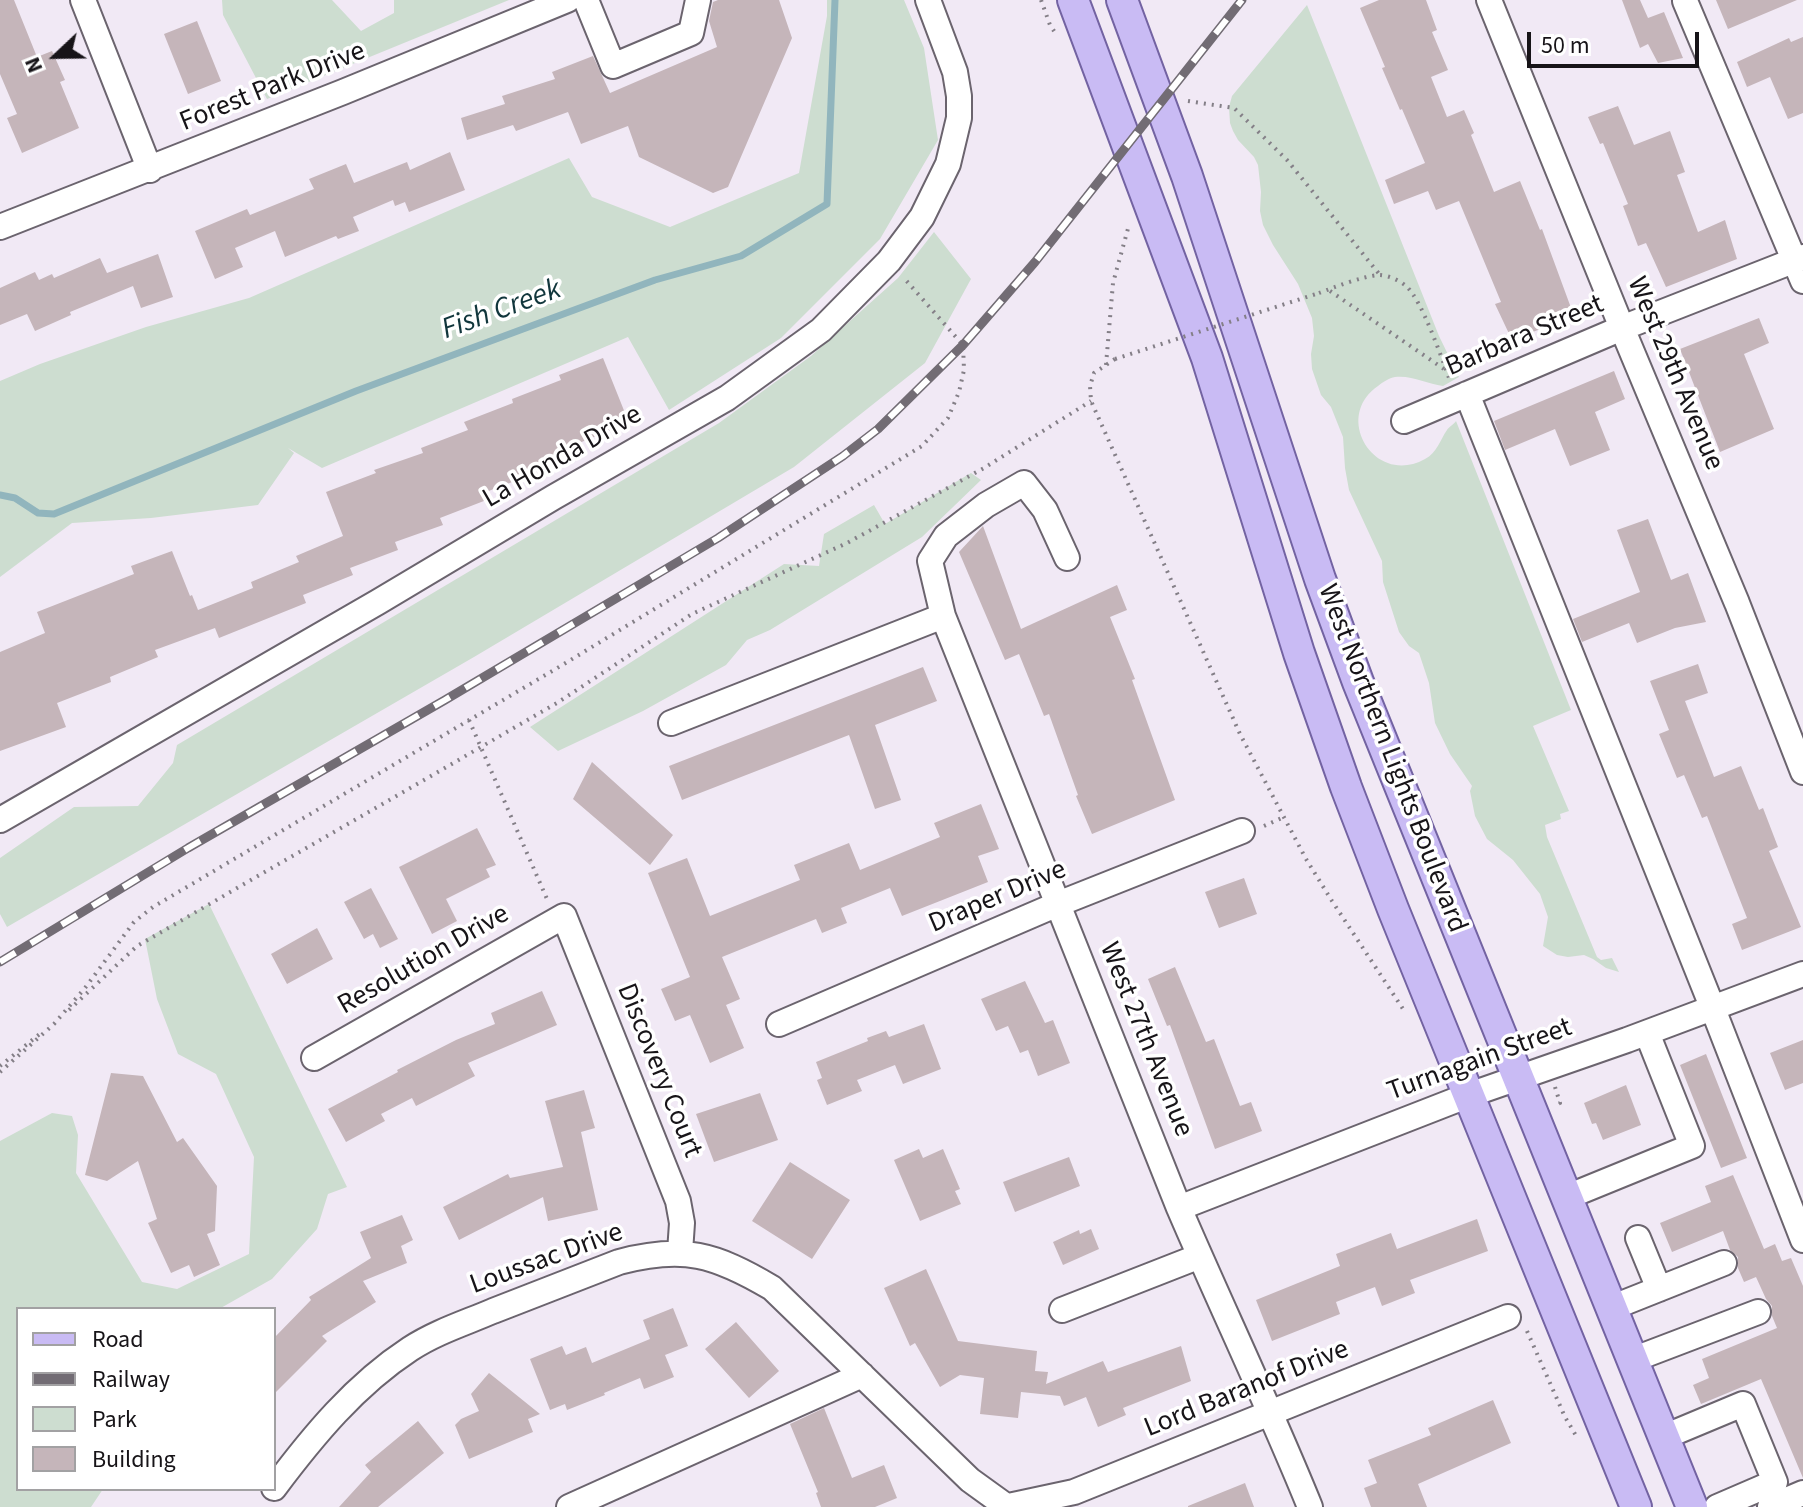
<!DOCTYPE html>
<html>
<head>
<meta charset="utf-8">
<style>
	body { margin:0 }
	#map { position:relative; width:1803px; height:1507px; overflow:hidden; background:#f1e9f5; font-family:"Source Sans 3",sans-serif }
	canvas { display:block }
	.legend { position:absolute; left:16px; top:1307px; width:260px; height:184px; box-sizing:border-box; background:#fff; border:2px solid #a2a1a3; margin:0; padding:10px 14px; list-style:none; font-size:24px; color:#171418 }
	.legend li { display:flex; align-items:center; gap:16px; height:40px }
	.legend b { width:40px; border:2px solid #a2a1a3 }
	.north { position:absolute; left:16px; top:16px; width:80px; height:80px; -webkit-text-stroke:6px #fff; paint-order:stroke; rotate:248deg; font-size:22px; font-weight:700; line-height:32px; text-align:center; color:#171418 }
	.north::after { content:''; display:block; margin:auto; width:28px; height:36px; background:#171418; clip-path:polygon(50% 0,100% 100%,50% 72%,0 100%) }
	.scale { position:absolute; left:1527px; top:32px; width:172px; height:36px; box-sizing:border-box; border:4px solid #171418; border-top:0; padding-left:10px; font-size:24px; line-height:28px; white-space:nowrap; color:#171418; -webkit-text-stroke:6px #fff; paint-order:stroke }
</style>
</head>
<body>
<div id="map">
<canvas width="1803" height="1507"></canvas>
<ul class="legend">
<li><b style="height:10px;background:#c9bbf4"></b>Road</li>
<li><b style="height:10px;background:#726c74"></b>Railway</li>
<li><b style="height:22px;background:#cdddd0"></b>Park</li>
<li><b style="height:22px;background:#c5b5ba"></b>Building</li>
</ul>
<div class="north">N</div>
<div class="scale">50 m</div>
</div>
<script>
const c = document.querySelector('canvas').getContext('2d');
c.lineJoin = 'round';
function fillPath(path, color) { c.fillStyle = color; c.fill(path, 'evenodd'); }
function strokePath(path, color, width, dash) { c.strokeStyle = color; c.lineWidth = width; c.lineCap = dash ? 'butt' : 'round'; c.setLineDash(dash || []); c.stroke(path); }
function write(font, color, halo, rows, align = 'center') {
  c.font = font + ' "Source Sans 3",sans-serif'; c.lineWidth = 7; c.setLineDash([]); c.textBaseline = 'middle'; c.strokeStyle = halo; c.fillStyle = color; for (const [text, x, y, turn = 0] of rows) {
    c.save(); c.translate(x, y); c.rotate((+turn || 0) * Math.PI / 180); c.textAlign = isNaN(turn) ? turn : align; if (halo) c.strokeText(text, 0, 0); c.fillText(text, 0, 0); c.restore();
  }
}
const green = new Path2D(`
	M222,0H332L361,31L394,13V0H509L267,99L223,15Z
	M827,0H904L924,48L938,140L880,239L781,338L669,410L628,337L322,468L288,448L294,453L258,505L151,518L72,523L0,577V381L40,364L146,327L249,298L569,158L592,197L670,227L799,173L827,16Z
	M1307,5L1439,336L1459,377L1443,386C1427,384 1412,375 1395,377C1389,378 1383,382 1378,386C1332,417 1375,487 1425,459C1437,453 1440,440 1447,430C1448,428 1455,423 1456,421L1571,710L1533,726L1569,811L1560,814L1561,819L1545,825L1547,837L1597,957L1601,960L1612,958L1619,972L1606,968L1593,959L1584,955L1568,957L1557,955L1543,946L1548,917L1540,894L1513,860L1487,839L1475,816L1470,791L1472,786L1450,754L1435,723L1429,683L1419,653L1409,646L1399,632L1383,582L1382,561L1349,490L1345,468L1343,437L1331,407L1321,395L1312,369L1311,354L1314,336L1312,318L1298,284L1273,245L1263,225L1260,211L1261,192L1258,165L1254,157L1238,140L1233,131L1230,123L1229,107L1232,96Z
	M934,232L971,279L925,363L794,467L474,657L7,927L0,914V858L74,807L138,806L173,763L177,745L719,423L811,356L898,278Z
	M971,473L981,480L922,537L770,630L747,640L726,665L643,711L558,751L530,727L784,564L819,566L824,534L874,505L885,524Z
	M209,904L347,1187L328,1194L317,1229L272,1279L219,1309H18V1489H103L91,1507H0V1141L52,1113L72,1116L78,1135L76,1173L142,1282L177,1289L249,1254L254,1157L216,1074L178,1054L157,999L145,939Z`);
const stream = new Path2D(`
	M0,495L15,498L38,513L54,514L356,391L655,280L741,256L827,204L835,0`);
const building = new Path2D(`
	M0,0H14L37,57L52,51L65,80L60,82L79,128L22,153L7,118L17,114L0,74Z
	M718,0H779L792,38L728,187L713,193L639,157L628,126L581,144L568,112L516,131L513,125L467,140L461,118L505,104L502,96L555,79L552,72L593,56L610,93L717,47L709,21L713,2Z
	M1379,0H1426L1437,30L1432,32L1448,70L1431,77L1447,117L1464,110L1474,133L1471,135L1494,192L1520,181L1540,230L1542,229L1574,316L1512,340L1495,304L1501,302L1459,201L1436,210L1428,191L1394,204L1385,180L1425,163L1402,109L1400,110L1382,68L1385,67L1360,8Z
	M1622,0H1640L1648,18L1664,12L1683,58L1658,63L1648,44L1640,48Z
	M1716,0H1797L1728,29Z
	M197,21L221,81L188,94L164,34Z
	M1803,37V113L1788,119L1770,77L1747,87L1737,62L1789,38L1791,42Z
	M1618,106L1634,145L1670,131L1685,172L1677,175L1698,232L1725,220L1737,259L1666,287L1646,243L1638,246L1623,206L1628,204L1603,143L1600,144L1588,117Z
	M450,152L465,190L409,212L405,202L395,206L393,200L353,217L359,231L338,239L336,236L285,257L275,231L235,248L243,267L215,279L195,231L247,209L250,215L314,189L309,179L346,164L354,183L407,162L410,170Z
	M158,254L173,297L141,308L133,286L70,312L71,315L35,331L27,314L0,325V288L35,272L39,280L52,274L54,278L100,258L107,273Z
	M1759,318L1769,343L1744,354L1774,429L1720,452L1680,349Z
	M603,358L629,423L579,443L581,449L534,467L536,473L486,492L489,499L440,518L443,525L395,542L398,550L350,568L353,575L303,595L306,603L219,638L215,628L155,650L158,657L110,677L111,682L57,703L66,727L0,751V652L45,633L37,612L134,574L131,566L172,551L190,596L192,595L198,610L253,588L251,582L299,562L296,556L343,536L326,492L376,473L374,470L423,453L421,448L468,430L464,422L513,403L512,399L561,380L559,375Z
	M1614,371L1625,399L1595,412L1610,450L1570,466L1555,429L1505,450L1494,421Z
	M1648,519L1671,580L1688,573L1706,622L1675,628L1637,643L1629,623L1582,642L1573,619L1640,592L1617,530Z
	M983,526L1021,629L1117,585L1127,610L1110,617L1135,679L1132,680L1175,800L1092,834L1076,796L1078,795L1049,714L1044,716L1019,654L1005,660L959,552Z
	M1698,664L1708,693L1685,701L1714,777L1741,766L1759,810L1763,808L1778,847L1769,851L1801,927L1742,950L1732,924L1747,918L1707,816L1702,818L1684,775L1677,778L1659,734L1669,730L1650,681Z
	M923,667L937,701L875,725L901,800L875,809L849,735L682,800L669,766Z
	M592,762L673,835L650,865L573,799Z
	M981,804L999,849L978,856L988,882L902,916L890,888L841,908L847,923L822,933L816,919L722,957L740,999L726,1005L744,1048L710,1063L690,1015L675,1021L661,989L690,977L648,873L687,858L710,916L800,880L794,865L849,843L860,870L940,837L934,823Z
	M477,828L496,865L486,869L490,877L446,899L457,921L432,934L399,867Z
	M1244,878L1257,914L1219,928L1205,892Z
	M371,888L398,939L380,948L373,934L364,939L344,902Z
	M317,928L333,959L287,984L271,954Z
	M1175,967L1206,1042L1214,1039L1240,1106L1251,1102L1262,1131L1215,1149L1170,1025L1167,1026L1148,979Z
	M1025,981L1045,1023L1053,1020L1070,1063L1038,1076L1028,1050L1020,1053L1008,1026L996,1031L981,999Z
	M542,991L557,1025L468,1063L475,1076L416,1106L412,1098L381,1114L385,1121L346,1142L328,1109L398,1072L397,1070L456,1040L495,1024L491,1013Z
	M924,1024L941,1069L903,1084L895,1065L857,1080L862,1091L827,1105L817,1080L822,1078L816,1062L868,1041L867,1038L886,1031L889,1037Z
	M1803,1040V1083L1785,1090L1770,1053Z
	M1706,1054L1747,1158L1721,1168L1680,1065Z
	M111,1073L143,1076L177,1142L183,1138L217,1186L215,1231L207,1234L220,1265L194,1277L189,1265L171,1273L148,1223L157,1219L138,1161L107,1181L85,1175Z
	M1626,1085L1641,1125L1603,1140L1596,1123L1592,1124L1584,1103Z
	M584,1090L595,1128L581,1132L598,1210L548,1221L543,1197L459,1240L443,1207L508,1174L510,1178L563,1167L545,1101Z
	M760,1093L778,1140L714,1162L696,1114Z
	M919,1149L923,1158L943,1149L960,1189L955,1191L961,1204L920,1221L894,1160Z
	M1069,1157L1080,1186L1015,1212L1003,1182Z
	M790,1162L850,1200L812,1259L752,1221Z
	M1733,1175L1764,1249L1775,1244L1782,1261L1791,1258L1803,1286V1478L1761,1379L1701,1404L1693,1385L1709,1378L1702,1359L1777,1328L1772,1316V1306L1766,1299L1756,1277L1744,1282L1738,1268V1257L1730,1250L1723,1231L1672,1252L1660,1223L1711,1202L1705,1186Z
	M402,1215L413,1240L401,1246L407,1263L363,1281L376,1302L322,1336L327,1341L274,1394V1338L311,1300L309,1297L371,1258L360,1232Z
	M1477,1219L1488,1251L1410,1280L1415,1293L1382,1306L1375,1287L1336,1302L1340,1314L1272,1341L1256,1300L1340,1266L1336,1254L1391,1233L1397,1249Z
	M1091,1229L1099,1249L1063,1265L1053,1242L1079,1230L1080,1234Z
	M926,1269L958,1341L1037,1351L1035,1371L1048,1372L1046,1384L1103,1361L1108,1372L1181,1346L1191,1381L1123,1408L1126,1415L1098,1427L1086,1397L1064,1406L1060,1396L1021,1392L1018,1418L980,1414L984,1378L960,1375L940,1387L915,1343L910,1346L884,1288Z
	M673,1308L688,1346L665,1355L674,1377L644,1389L640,1378L604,1393L605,1395L567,1410L565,1404L550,1410L530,1359L562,1346L566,1355L586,1347L592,1363L650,1339L643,1320Z
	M736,1322L779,1371L749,1398L705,1349Z
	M489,1373L540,1414L528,1419L533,1432L469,1459L455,1425L461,1419L479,1411L471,1394Z
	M1493,1400L1511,1443L1418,1484L1427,1507H1371L1364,1488L1377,1483L1368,1460L1431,1435L1428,1428Z
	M824,1408L852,1478L884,1465L897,1498L875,1507H821L816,1493L818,1492L790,1424Z
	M418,1421L444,1453L378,1507H339L371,1472L365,1465Z
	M1245,1483L1254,1507H1188V1506Z`);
const path = new Path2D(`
	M1041,0L1050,25L1056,34
	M1188,101L1234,108L1287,160L1380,275
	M1330,291L1444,369
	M1319,293C1335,287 1363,276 1379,275C1388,275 1401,281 1407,287C1422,301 1441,356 1449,378
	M1115,359L1094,373L1090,386L1091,401L1240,734L1306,859L1332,901L1405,1012
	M1106,365L1113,283L1129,225
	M469,720L547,899
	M1264,826L1284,817
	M69,1010L137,946L557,703L692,614L847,543L984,468L1091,401
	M0,1066L41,1033
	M0,1072L54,1024L85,988L134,922L153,907L564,664L922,446L948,418L959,392L964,370L963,345L904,278
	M1555,1087L1560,1103L1555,1105
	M1527,1331L1565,1417L1578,1439`);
const minor = new Path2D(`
	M83,0L150,170
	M586,0L613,66L691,33L698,0
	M1489,0L1622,328L1737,603L1803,772
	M1685,1L1803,281
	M0,227L343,92L567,0
	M1467,394L1713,1009L1803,1240
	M1404,421L1622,328L1803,257
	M1067,558L1045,510L1024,483L986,505L946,536L930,561L943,616L1179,1208C1222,1308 1269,1406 1310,1507
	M671,723L943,616
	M0,820L378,602L554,497L727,398L821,330L889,261L922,217L948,164L959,118V96L955,72L928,0
	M779,1024L1058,904L1242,831
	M314,1058L564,916L678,1201L682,1223L680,1252
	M1567,1197L1692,1146L1647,1033
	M1179,1208L1469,1095L1627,1040L1803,974
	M1638,1238L1659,1289
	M1611,1308L1724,1263
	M1062,1310L1200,1256
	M1632,1360L1758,1312
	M1664,1437L1743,1404L1775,1482L1717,1507
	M274,1488C313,1436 355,1385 410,1349C436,1332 465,1323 493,1311C535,1295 577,1278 619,1262C683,1245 715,1254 772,1288L970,1480L1006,1506
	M569,1507L862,1375
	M1004,1507L1074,1492L1508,1317
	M1770,1507L1803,1493`);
const major = new Path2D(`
	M1073,0L1207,358L1299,653L1346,787L1393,909L1636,1507
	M1122,0L1187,176L1320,579L1358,682L1692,1507`);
const rail = new Path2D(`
	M0,962L188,848L445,700L718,538L843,456L878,429L963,345L1035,262L1242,0`);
const pathBridge = new Path2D(`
	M1115,359L1319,293`);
const streetNames = [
	["Forest Park Drive",273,88,-22],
	["Barbara Street",1525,337,-23],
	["West 29th Avenue",1674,374,67],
	["La Honda Drive",563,458,-30],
	["West Northern Lights Boulevard",1391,759,69],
	["Draper Drive",998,898,-23],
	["Resolution Drive",424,961,-30],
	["West 27th Avenue",1145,1040,68],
	["Turnagain Street",1480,1061,-20],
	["Discovery Court",658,1071,68],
	["Loussac Drive",547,1260,-20],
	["Lord Baranof Drive",1247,1390,-22]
];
const waterNames = [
	["Fish Creek",502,311,-20]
];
fillPath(green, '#cdddd0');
strokePath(stream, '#91b5bd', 7);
fillPath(building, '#c5b5ba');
strokePath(minor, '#6b646e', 28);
strokePath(major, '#7363a2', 34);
strokePath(path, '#847f87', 4, [2, 6]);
strokePath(minor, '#fff', 24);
strokePath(major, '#c9bbf4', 30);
strokePath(rail, '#726c74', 9);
strokePath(rail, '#fff', 6, [18]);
strokePath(pathBridge, '#847f87', 4, [2, 6]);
write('28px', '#171418', '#fff', streetNames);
write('italic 30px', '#11363c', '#fff', waterNames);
</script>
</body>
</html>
